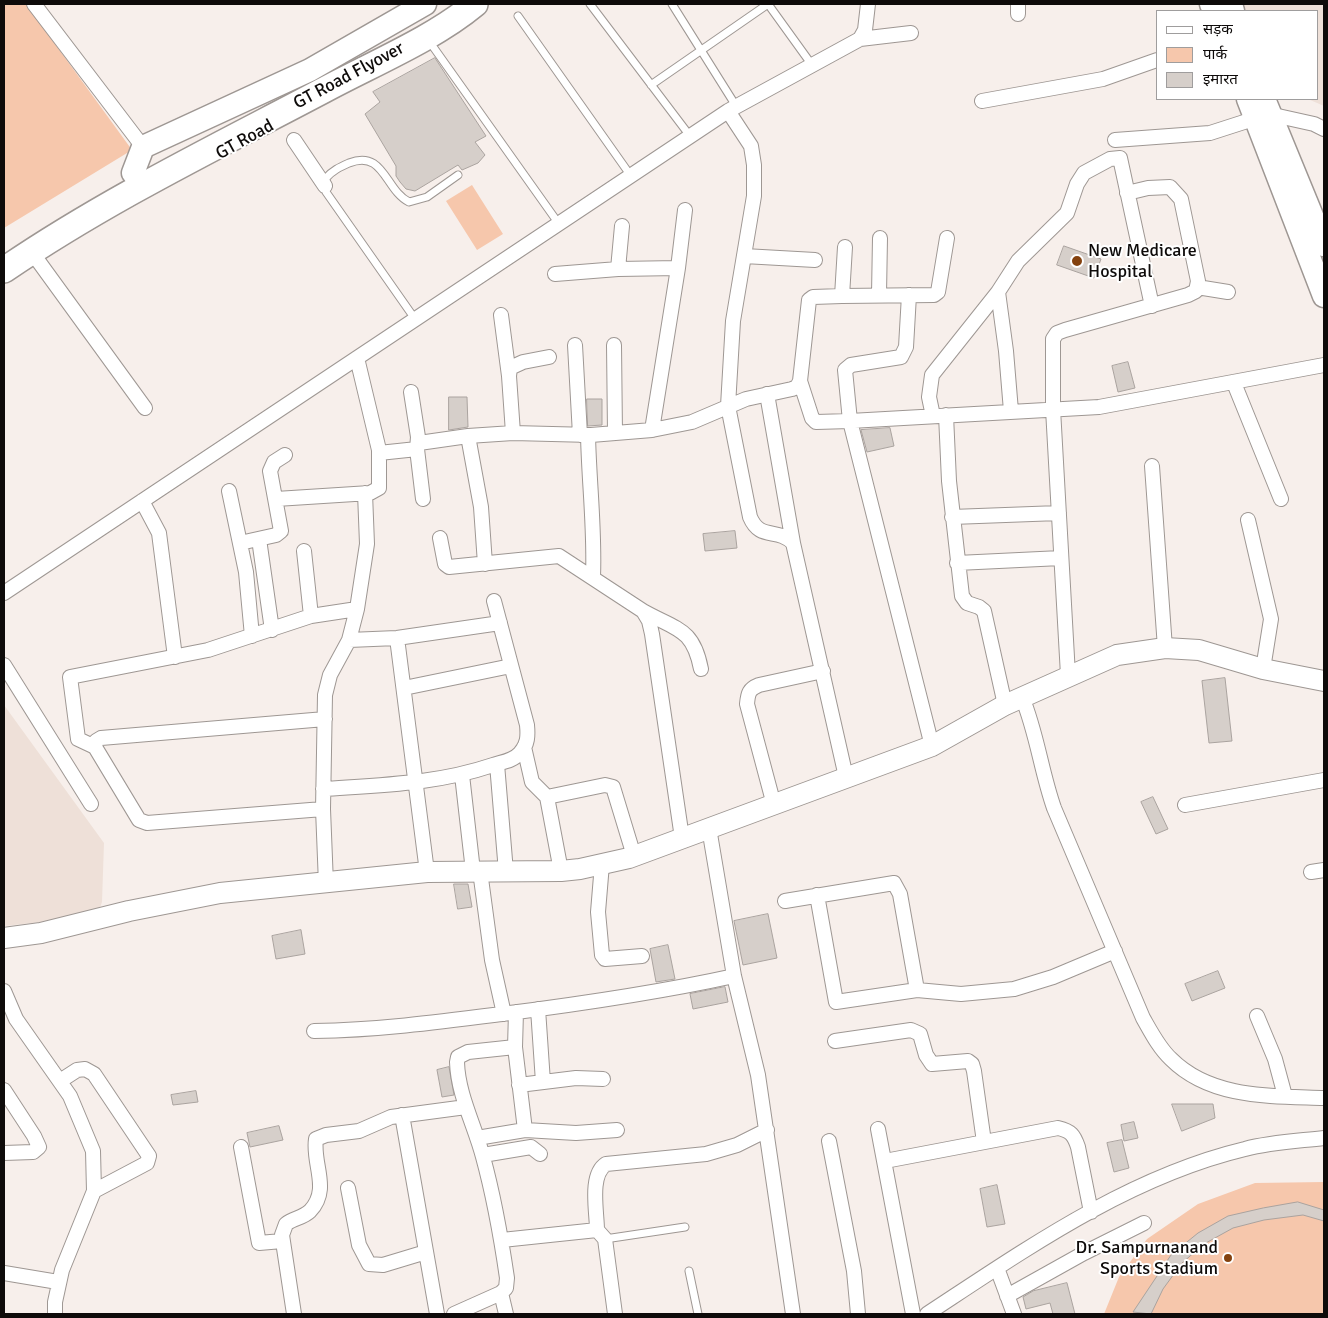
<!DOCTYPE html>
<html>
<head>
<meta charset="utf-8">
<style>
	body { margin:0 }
	#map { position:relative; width:1328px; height:1318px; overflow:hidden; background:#f7efeb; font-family:Signika,"Noto Sans Devanagari",sans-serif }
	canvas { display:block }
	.frame { position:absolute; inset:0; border:5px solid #0e0b0a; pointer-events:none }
	.legend { position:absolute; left:1156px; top:10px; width:162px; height:90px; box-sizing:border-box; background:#fff; border:1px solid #9f9d9d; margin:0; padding:6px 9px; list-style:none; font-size:15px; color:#0e0b0a }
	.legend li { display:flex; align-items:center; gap:10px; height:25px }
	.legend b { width:25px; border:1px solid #9f9d9d }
</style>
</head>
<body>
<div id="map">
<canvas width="1328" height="1318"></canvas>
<div class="frame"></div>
<ul class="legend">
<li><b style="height:6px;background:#fff"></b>सड़क</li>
<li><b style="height:14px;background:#f6c7ac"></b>पार्क</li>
<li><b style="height:14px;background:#d6cfca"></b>इमारत</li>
</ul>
</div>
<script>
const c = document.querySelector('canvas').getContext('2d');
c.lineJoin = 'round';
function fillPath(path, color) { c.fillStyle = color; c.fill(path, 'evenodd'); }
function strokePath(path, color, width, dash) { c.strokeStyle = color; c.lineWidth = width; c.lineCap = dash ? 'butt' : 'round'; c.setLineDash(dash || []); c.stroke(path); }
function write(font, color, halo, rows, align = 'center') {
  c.font = font + ' Signika,sans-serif'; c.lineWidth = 4; c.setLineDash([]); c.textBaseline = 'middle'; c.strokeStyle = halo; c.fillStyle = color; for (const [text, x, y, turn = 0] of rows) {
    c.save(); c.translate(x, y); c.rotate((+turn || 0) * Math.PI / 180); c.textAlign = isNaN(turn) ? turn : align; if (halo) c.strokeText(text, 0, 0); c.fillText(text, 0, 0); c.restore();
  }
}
const built = new Path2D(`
	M1240,4H1324V106L1308,99H1317V11H1243Z
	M4,705L104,843L102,902L97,916L4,926Z`);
const green = new Path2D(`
	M4,4H26L132,150L4,228Z
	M472,185L503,234L477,250L446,201Z
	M1324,1182V1314H1104L1119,1277L1147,1239L1198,1204L1255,1183Z`);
const building = new Path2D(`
	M435,58L486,136L475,142L485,155L478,163L462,170L458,165L415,191L406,189L400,182L396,176V166L365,114L380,102L373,92Z
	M1064,246L1101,259L1094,278L1057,265Z
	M1128,362L1135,388L1118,392L1112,366Z
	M449,397H467L468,427L449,430Z
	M587,399H602V425L588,426Z
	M890,428L894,446L867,452L861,430Z
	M735,531L737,548L705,551L703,534Z
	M1225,678L1232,741L1209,743L1202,681Z
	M1153,797L1168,829L1156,834L1141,802Z
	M454,884H468L472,907L458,909Z
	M768,914L777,958L743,965L734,921Z
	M301,930L305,954L276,959L272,936Z
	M668,945L675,979L656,982L650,949Z
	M1218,971L1225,988L1192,1001L1185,984Z
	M725,987L728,1002L693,1009L690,994Z
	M449,1067L454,1095L442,1097L437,1070Z
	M196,1091L198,1102L173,1105L171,1095Z
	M1172,1104H1213L1215,1118L1182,1131Z
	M1134,1122L1138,1138L1124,1141L1121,1125Z
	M279,1126L283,1140L250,1147L247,1133Z
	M1122,1140L1129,1168L1114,1172L1107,1143Z
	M997,1185L1005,1224L987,1227L980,1189Z
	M1298,1202L1324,1210V1221L1303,1215L1264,1220L1233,1228L1204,1244L1182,1263L1163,1289L1151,1314L1133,1312L1171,1255L1198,1233L1228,1216L1263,1208Z
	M1067,1283L1075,1314H1053L1050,1303L1026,1309L1023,1297L1033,1291Z`);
const lane = new Path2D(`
	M590,4L690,136
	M672,4L736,106
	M768,4L812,65
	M518,16L631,176
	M429,41L559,224
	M651,85L768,4
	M415,319L326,192V178C333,170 340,167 349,163C384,149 385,190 409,202L427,197L458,175
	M605,1239L685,1227
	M689,1271L698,1314`);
const street = new Path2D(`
	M34,4L143,147
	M1018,14V4
	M860,39L911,33
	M982,101L1103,79L1157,60
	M728,111L751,146L754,165V196L733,321L728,406L750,517C760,541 777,527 793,543L846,777
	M294,140L325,186
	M1115,140L1210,133L1269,114L1314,124L1324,129
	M31,251L145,408
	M744,256L815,260
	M678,268L685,210
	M618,269L622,226
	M555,274L618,269L678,268L652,430
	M1197,287L1228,292
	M879,294L880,238
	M842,296L845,247
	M501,315L509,376
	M575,345L580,435
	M614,345L615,433
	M800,381L812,418L816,422L850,421L845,370L851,365L901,357L906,347L909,295
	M1234,383L1281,499
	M767,394L793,543
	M1011,411L1006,351L998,292L1018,261L1067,213L1077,184L1084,173L1110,159L1120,158L1152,306
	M946,415L949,481L962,596L967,603L979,607L984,611L1005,705
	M933,416L929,397L932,375L998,292
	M513,433L509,376L510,368L523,362L549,357
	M588,435C589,483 595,530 593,577
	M419,443L468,436
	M417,449L423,499
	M379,453L417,449L418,437L411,392
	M1152,466L1165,648
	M229,491L246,572L252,636
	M276,499L370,493L379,488V450L357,358
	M142,501L159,533L175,657
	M952,517L1059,513
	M1248,520L1271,619L1263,669
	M440,538L445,564L449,567L559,556L643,611L649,621L652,634L682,838
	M259,539L272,630
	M240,543L276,535L281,531L270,471L274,462L285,455
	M304,551L311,616
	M957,563L1061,558
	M485,564L481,507L468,436L513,433L591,435L652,430L692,422L746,399L792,389L797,387L800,381L809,300L813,297L842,296L934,295L938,292L947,238
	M4,593L728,111L860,39L865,30L868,4
	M643,611C677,630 693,628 701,669
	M397,638L427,872
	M349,640L397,638L500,623
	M4,665L91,804
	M1068,675L1053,409V339L1057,333L1065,330L1188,295L1196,291L1198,281L1181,199L1170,187L1148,188L1127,193
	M404,688L511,666
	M1022,697C1037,733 1041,771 1054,808L1143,1018C1151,1032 1159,1048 1171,1059C1211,1099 1272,1096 1324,1098
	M932,746L850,421L1099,407L1324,365
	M95,747L78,739L70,677L208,650L311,616L357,609
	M524,747L532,782L547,797L561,871
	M497,764L506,872
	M462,775L473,871
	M323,789C381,785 437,784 493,765C502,762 513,761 520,753C528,745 528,735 527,725L494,601
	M547,797L605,785L613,787L634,856
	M774,805L747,704C748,693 749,689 759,685L823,671
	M1185,805L1324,780
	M323,809L147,823L139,820L95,747L96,741L101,738L325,719
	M709,828L734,976L758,1075L793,1314
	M602,864L598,912L602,955L605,959L642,956
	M480,871L492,960L504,1014
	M1311,872L1324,870
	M326,884L323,809L325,695L330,675L349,640L357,609L367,544L365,493
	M817,895L836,1002L917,990L961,994L1014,989L1053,977L1115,951
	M785,901L894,883L900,894L917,990
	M4,991L16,1019L70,1096L93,1151L94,1191L62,1270L55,1302V1314
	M538,1009L543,1082
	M516,1012L515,1047L525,1130
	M1257,1016L1275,1059L1285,1096
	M314,1031C378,1030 439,1022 502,1014C580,1004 657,993 734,976
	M835,1041L911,1030L920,1034L926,1055L932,1064L968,1061L972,1064L974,1071L984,1142
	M60,1081L77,1070L85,1069L94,1074L149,1156L147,1163L94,1191
	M519,1085L576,1078L603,1079
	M4,1090L34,1136L39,1147L33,1152L4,1153
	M402,1115L437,1314
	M878,1129L913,1314
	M477,1138L525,1130L576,1133L617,1130
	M829,1141L854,1271L858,1314
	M241,1147L259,1243L282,1241
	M483,1155L531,1147L540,1154
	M885,1161L1058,1128C1071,1131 1074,1135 1078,1147L1091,1212
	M348,1188L359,1245L369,1264L383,1265L426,1252
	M597,1230C597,1212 589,1175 606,1164L706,1154L737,1145L767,1130
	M502,1240L597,1230L605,1239L615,1314
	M997,1268L1014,1314
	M4,1273L58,1282
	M501,1293L506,1314
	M1007,1296L1084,1253L1144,1223
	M294,1314L282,1235L286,1224C293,1218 303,1218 310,1211C331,1189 312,1164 316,1139L326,1135L359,1131L391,1117L466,1107
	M454,1314L501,1293L506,1288L507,1278C501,1237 494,1197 483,1157C475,1126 458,1095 457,1062L458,1057L468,1052L515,1047
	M927,1314C1026,1249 1128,1177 1245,1149C1271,1142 1298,1141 1324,1138`);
const secondary = new Path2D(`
	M4,938L41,933L129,911L220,893L427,872L561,871L580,869L629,858L932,746L1005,705L1117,655L1165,648L1199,650L1263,669L1324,681`);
const primary = new Path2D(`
	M1211,4L1214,11
	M1231,4L1233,11
	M1248,99L1324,296
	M1264,99L1324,245
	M133,173L143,147L310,70L425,4`);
const highway = new Path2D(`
	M4,270C105,201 216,147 324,90C372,64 433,39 475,4`);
const markers = [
	[1077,261,6,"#84420f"],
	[1228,1258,5,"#84420f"]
];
const streetNames = [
	["GT Road Flyover",349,76,-28],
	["GT Road",245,140,-29]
];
const poiNames = [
	["New Medicare",1088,251],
	["Hospital",1088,272],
	["Dr. Sampurnanand",1218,1248,"right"],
	["Sports Stadium",1218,1269,"right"]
];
fillPath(built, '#eee0d8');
fillPath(green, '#f6c7ac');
fillPath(building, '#d6cfca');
strokePath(building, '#aaa39f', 1);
strokePath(lane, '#9e9793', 9);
strokePath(street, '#9e9793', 16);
strokePath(secondary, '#9e9793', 22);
strokePath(primary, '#9e9793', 25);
strokePath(highway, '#9e9793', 28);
strokePath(lane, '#fff', 7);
strokePath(street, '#fff', 14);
strokePath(secondary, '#fff', 20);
strokePath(primary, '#fff', 22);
strokePath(highway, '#fff', 25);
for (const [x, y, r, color] of markers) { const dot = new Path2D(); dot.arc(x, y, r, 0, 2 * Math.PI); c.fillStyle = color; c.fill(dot); strokePath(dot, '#fff', 2); }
write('18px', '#0e0b0a', '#fff', streetNames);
write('18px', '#0e0b0a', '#fff', poiNames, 'left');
</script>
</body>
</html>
